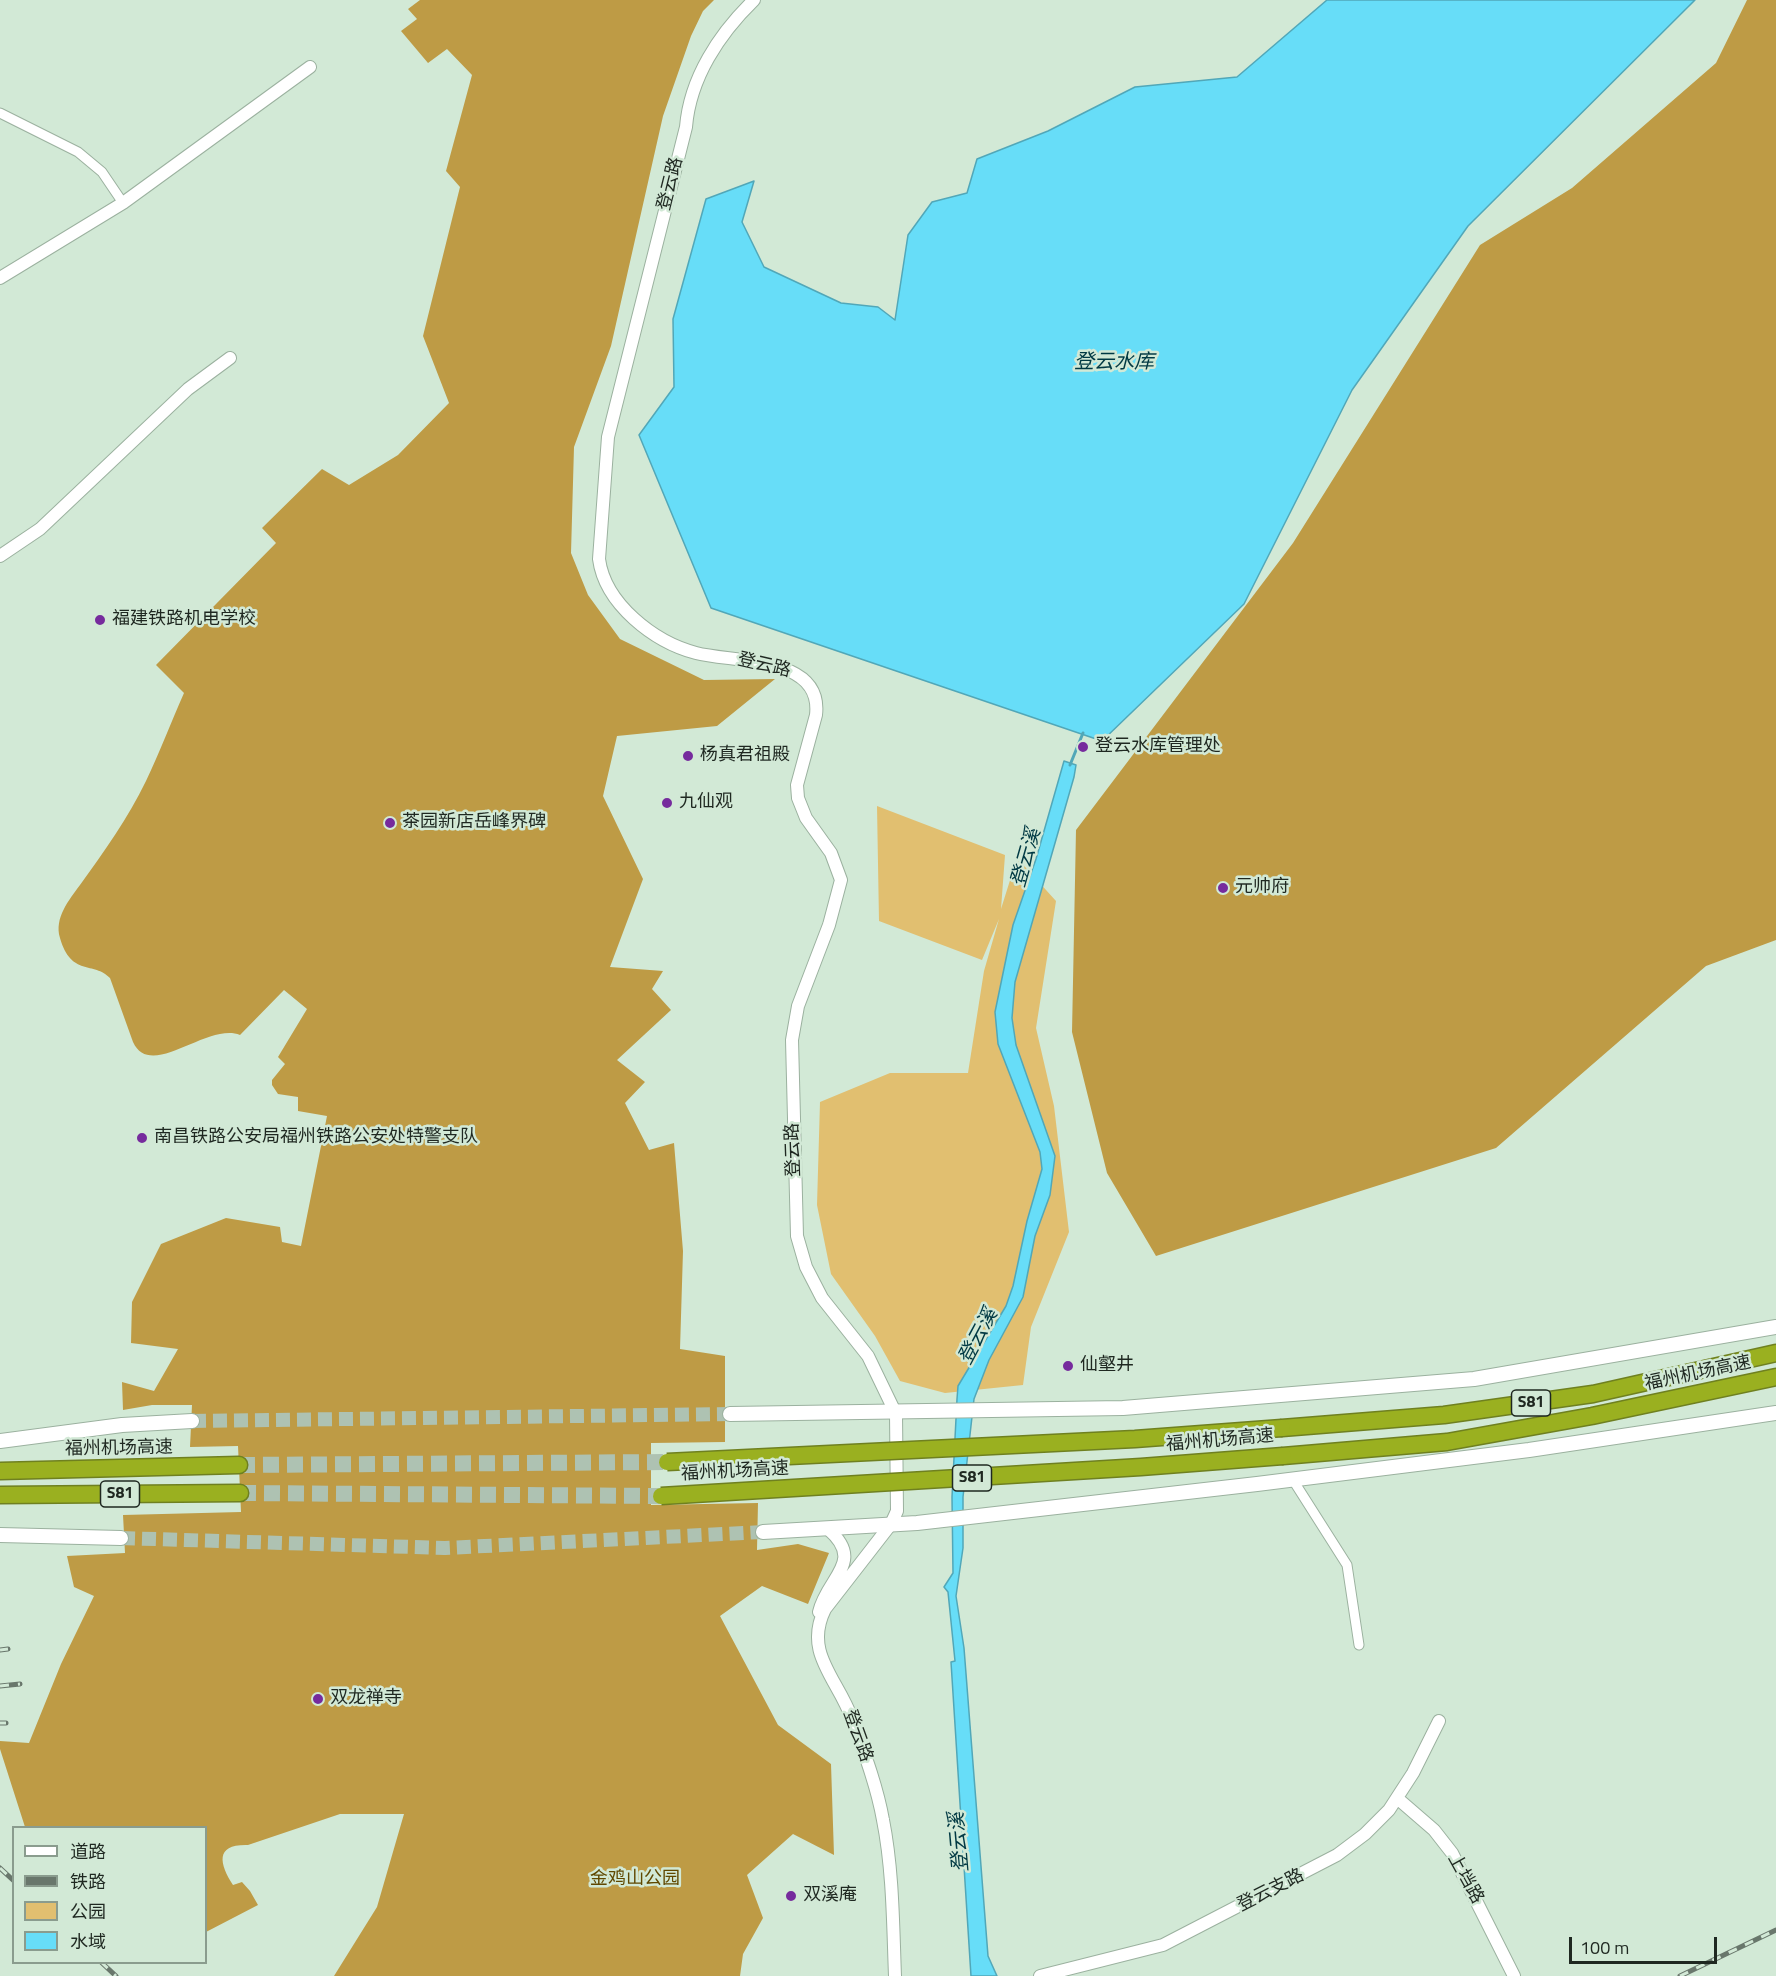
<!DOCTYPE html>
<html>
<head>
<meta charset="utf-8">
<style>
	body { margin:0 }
	#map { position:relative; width:1776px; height:1976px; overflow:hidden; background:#d2e9d6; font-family:"Titillium Web","Noto Sans SC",sans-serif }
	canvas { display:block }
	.legend { position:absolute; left:12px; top:1826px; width:195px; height:138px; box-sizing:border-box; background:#d2e9d6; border:2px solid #8a9c8e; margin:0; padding:8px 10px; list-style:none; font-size:18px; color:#1f2821 }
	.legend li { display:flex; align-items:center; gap:12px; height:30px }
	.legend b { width:30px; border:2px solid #8a9c8e }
	.scale { position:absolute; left:1569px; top:1937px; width:148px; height:27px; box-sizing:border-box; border:3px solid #1f2821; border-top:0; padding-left:8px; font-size:18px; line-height:21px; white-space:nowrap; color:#1f2821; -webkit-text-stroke:4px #d2e9d6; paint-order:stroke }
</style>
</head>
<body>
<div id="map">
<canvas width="1776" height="1976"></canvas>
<ul class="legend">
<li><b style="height:8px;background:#fff"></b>道路</li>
<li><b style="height:8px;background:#69776c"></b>铁路</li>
<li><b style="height:16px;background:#e1bf70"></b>公园</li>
<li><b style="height:16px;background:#67ddf8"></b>水域</li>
</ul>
<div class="scale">100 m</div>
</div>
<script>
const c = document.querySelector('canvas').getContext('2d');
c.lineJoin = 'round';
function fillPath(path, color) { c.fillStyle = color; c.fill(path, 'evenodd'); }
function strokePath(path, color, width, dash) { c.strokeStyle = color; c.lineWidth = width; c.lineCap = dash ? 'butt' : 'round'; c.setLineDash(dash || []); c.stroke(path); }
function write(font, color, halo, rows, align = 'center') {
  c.font = font + ' "Titillium Web","Noto Sans SC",sans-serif'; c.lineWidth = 5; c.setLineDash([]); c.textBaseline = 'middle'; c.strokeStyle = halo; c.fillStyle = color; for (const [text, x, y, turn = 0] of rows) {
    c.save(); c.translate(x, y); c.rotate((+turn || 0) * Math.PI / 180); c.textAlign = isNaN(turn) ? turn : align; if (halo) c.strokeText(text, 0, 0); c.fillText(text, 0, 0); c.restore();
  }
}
const green = new Path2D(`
	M877,806L1005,855L1001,909L1017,858L1056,901L1036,1028L1054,1106L1069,1232L1031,1327L1023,1385L945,1393L900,1381L875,1336L831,1274L817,1205L820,1102L890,1073H968L984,971L999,919L982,960L879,921Z`);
const forest = new Path2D(`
	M420,0H714L703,11L691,36L663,116L611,346L574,447L571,553L588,595L620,639L704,680L775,679L717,726L617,736L603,796L643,879L610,967L663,971L652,989L671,1010L617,1060L645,1082L625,1103L649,1150L674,1143L683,1251L680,1349L725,1356V1442L651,1443V1505L758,1503L757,1550L798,1544L829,1553L808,1604L762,1586L720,1616L778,1725L831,1764L834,1855L793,1834L747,1875L763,1918L743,1954L740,1976H334L377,1907L404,1814H340L248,1845C215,1844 219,1863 233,1885L242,1882L250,1891L258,1905L206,1932V1828L25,1827L0,1749V1741L29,1743L61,1664L94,1596L74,1587L67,1556L125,1553L123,1515L241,1512L238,1446L190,1447L192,1405H152L123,1410L122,1382L154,1391L178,1349L131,1343L132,1302L161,1244L226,1218L280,1227L282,1242L301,1246L327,1116L298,1111V1097L278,1094L272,1085V1080L285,1064L278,1057L307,1009L284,990L240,1035C207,1022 151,1081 133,1042L110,978C94,961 71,977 60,938C54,918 69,900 80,885C104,852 128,818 146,781C160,752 171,722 184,693L156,665L276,543L262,528L322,469L349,485L398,455L449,403L423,336L460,187L446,171L472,75L447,49L428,63L401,31L417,19L408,9Z
	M1747,0H1776V940L1706,966L1496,1148L1156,1256L1107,1173L1072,1032L1076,830L1293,543L1480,245L1572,188L1716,63Z`);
const water = new Path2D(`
	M1327,0H1695L1468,226L1352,390L1244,604L1102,741L711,608L639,435L674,387L673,319L706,199L754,181L742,222L764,267L841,303L878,307L895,320L908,235L932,202L967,193L977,159L1048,131L1135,87L1237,77Z
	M1064,761L1076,765L1074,777L1015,982L1012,1018L1016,1045L1055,1156L1050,1195L1035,1236L1023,1297L989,1360L974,1399L963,1497V1548L956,1596L964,1648L988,1956L997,1976H971L951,1662L955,1661L948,1592L944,1587L953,1573L952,1497L957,1399L958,1386L1006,1306L1013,1286L1027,1221L1042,1169L1040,1152L998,1044L995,1012L1013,925L1036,859Z`);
const stream = new Path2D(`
	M1070,765L1083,733`);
const secondaryTunnel = new Path2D(`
	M192,1421L730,1414
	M121,1538L445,1548L763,1532`);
const motorwayTunnel = new Path2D(`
	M239,1465L667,1462
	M240,1493L661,1496`);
const minor = new Path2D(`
	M0,113L78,152L102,172L123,203
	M1293,1480L1347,1565L1359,1645`);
const tertiary = new Path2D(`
	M754,0C719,34 690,78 686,127L608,437L599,559C605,604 654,642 696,653C734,663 823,655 816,715L797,785L798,798L806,818L831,853L841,880L829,925L798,1006L792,1040L797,1236L806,1267L822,1298L868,1356L896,1414L897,1511L891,1524L825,1609C803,1653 838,1679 852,1719C864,1752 877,1786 883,1820C893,1870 893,1925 895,1976
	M0,278L123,203L310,67
	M0,556L40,529L188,389L230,358
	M819,1612C827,1577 866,1562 828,1529
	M1397,1798L1434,1830L1452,1853L1514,1976
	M1040,1976L1163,1945L1337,1855L1365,1834L1389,1810L1413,1773L1439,1721`);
const secondary = new Path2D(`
	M730,1414L1123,1408L1474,1379L1776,1327
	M0,1441L122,1425L192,1421
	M763,1532L917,1523L1257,1484L1529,1450L1776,1413
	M0,1535L121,1538`);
const motorway = new Path2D(`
	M1282,1428L1444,1415L1593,1394L1776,1353
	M1283,1456L1447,1442L1592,1416L1776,1377
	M0,1471L239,1465
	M0,1495L240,1493`);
const rail = new Path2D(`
	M0,1650L8,1649
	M0,1686L20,1684
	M0,1723H6
	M0,1868L14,1881
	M101,1962L116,1976
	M1680,1976L1776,1930`);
const motorwayBridge = new Path2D(`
	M667,1462L1135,1439L1282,1428
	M661,1496L1141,1467L1283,1456`);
const markers = [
	[100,620,6,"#762b9d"],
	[1083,747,6,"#762b9d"],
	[688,756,6,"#762b9d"],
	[667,803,6,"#762b9d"],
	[390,823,6,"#762b9d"],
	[1223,888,6,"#762b9d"],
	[142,1138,6,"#762b9d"],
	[1068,1366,6,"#762b9d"],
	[318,1699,6,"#762b9d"],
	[791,1896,6,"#762b9d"]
];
const shields = [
	[1531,1403,39],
	[972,1478,39],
	[120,1494,39]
];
const shieldNames = [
	["S81",1531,1403],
	["S81",972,1478],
	["S81",120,1494]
];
const streetNames = [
	["登云路",671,184,-76],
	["登云路",764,666,13],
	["登云路",794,1150,-92],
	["福州机场高速",1698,1374,-12],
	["福州机场高速",1220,1441,-5],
	["福州机场高速",119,1449,-1],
	["福州机场高速",735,1472,-3],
	["登云路",857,1736,70],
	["上垱路",1465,1879,61],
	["登云支路",1271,1891,-27]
];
const poiNames = [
	["福建铁路机电学校",112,620],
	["登云水库管理处",1095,747],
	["杨真君祖殿",700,756],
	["九仙观",679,803],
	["茶园新店岳峰界碑",402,823],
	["元帅府",1235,888],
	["南昌铁路公安局福州铁路公安处特警支队",154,1138],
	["仙壑井",1080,1366],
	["双龙禅寺",330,1699],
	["双溪庵",803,1896]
];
const parkNames = [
	["金鸡山公园",635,1880]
];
const waterNames = [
	["登云水库",1114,363],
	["登云溪",1027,858,-74],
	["登云溪",979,1337,-62],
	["登云溪",960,1842,-95]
];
fillPath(green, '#e1bf70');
fillPath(forest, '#be9b45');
fillPath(water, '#67ddf8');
strokePath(water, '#51a7b8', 1.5);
strokePath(stream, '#51a7b8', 3);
strokePath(secondaryTunnel, '#aec2b2', 14, [14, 7]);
strokePath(motorwayTunnel, '#aec2b2', 16, [16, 8]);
strokePath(minor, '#9bb19f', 11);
strokePath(tertiary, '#9bb19f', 14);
strokePath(secondary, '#9bb19f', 16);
strokePath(motorway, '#6f8020', 19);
strokePath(minor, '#fff', 9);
strokePath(tertiary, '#fff', 12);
strokePath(secondary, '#fff', 14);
strokePath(motorway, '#9ab020', 16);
strokePath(rail, '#69776c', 5);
strokePath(rail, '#d2e9d6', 3, [9]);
strokePath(motorwayBridge, '#6f8020', 19, []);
strokePath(motorwayBridge, '#9ab020', 16);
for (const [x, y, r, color] of markers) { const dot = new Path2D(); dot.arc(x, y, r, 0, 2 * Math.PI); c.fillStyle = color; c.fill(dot); strokePath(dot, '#d2e9d6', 2); }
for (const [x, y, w] of shields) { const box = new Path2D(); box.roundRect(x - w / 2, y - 13, w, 26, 4.5); c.fillStyle = '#d2e9d6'; c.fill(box); strokePath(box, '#1f2821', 1.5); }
write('bold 16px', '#1f2821', null, shieldNames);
write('18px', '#1f2821', '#d2e9d6', streetNames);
write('18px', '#1f2821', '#d2e9d6', poiNames, 'left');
write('18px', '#604800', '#d2e9d6', parkNames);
write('italic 20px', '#003943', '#d2e9d6', waterNames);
</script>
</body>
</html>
